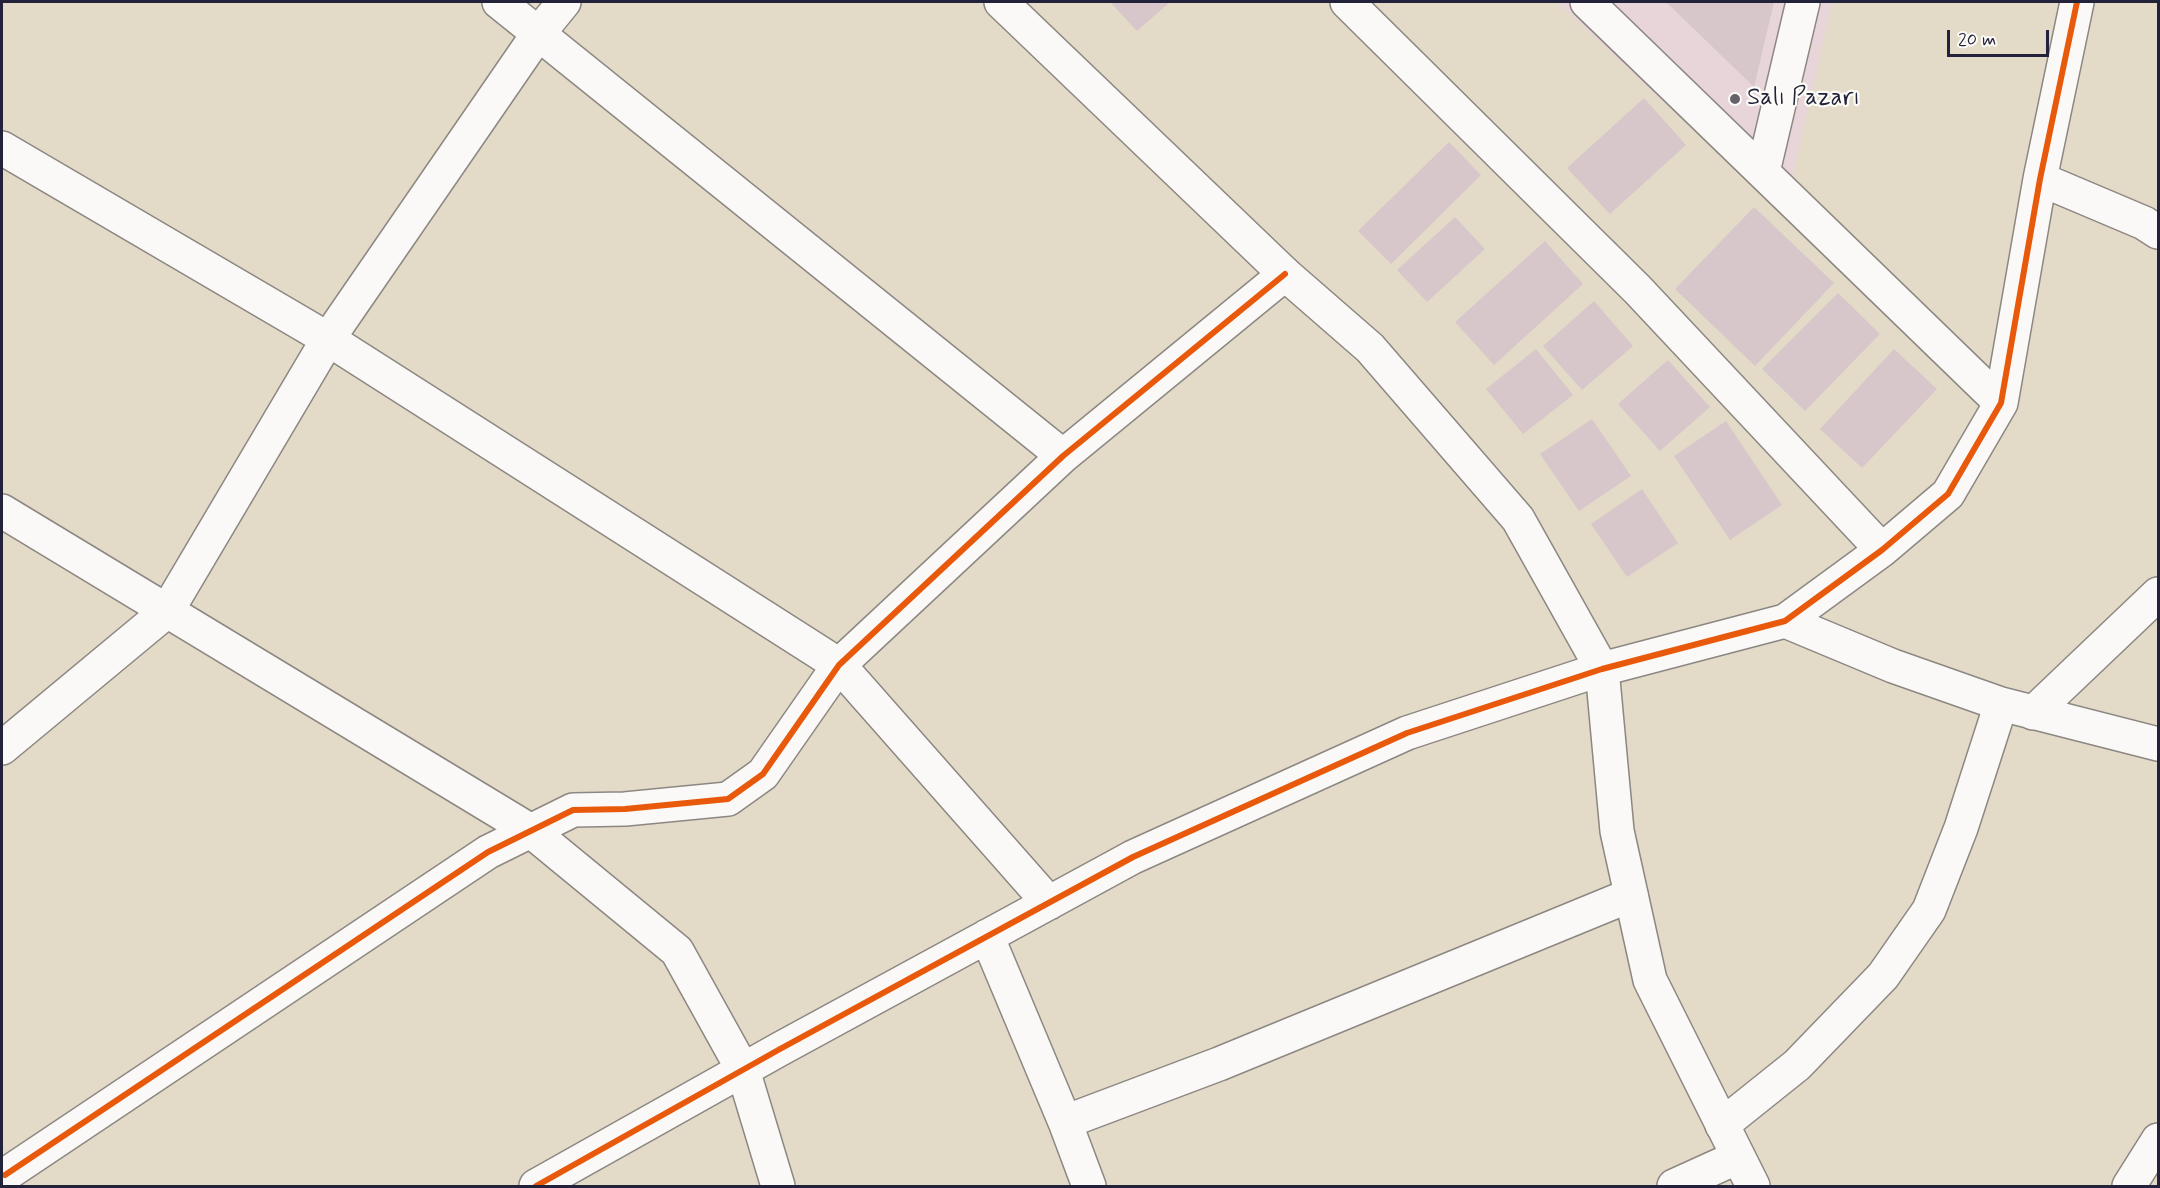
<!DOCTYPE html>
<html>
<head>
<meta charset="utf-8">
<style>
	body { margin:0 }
	#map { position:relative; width:2160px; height:1188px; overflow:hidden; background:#e3dac8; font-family:Mynerve,sans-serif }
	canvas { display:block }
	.frame { position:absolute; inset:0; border:3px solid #22223b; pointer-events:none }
	.scale { position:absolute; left:1947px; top:30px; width:102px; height:27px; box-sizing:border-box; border:3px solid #22223b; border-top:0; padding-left:8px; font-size:18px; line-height:21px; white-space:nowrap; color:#22223b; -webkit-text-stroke:4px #fdfcf7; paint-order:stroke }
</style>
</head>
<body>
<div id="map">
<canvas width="2160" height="1188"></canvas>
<div class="frame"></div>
<div class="scale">20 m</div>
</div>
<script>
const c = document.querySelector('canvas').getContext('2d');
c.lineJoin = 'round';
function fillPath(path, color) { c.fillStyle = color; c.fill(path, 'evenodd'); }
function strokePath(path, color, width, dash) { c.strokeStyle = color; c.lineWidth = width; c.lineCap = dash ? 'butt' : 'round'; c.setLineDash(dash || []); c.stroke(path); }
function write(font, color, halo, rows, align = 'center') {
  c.font = font + ' Mynerve,sans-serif'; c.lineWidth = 4.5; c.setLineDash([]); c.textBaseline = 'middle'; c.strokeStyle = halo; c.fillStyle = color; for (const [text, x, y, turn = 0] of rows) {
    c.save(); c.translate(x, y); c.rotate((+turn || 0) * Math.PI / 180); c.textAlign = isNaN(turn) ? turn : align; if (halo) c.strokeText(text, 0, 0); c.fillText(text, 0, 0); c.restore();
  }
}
const built = new Path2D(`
	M1557,2H1832L1788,197H1765Z`);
const building = new Path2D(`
	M1110,2H1170L1137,31Z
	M1666,2H1774L1754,87Z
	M1644,98L1686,145L1610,214L1567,168Z
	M1449,142L1481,175L1391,264L1358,231Z
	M1754,207L1834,283L1755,366L1675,289Z
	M1455,217L1485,249L1427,302L1397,270Z
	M1545,241L1583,284L1494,365L1455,322Z
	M1838,293L1880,334L1805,411L1762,369Z
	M1594,301L1633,346L1582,390L1543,346Z
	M1536,349L1573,395L1523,434L1486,389Z
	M1894,349L1937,389L1862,468L1820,429Z
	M1668,360L1710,407L1660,451L1618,404Z
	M1592,419L1631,476L1579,511L1540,454Z
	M1726,421L1782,505L1730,540L1674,456Z
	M1642,489L1678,543L1627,577L1591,524Z`);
const minor = new Path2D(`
	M499,2L1063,456
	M1347,2L1638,290L1882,550
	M1587,2L2001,403
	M2,148L328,339L839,665L1049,903
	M1763,172L1803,2
	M2040,179L2144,223L2158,232
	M2,511L531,831L677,951L743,1070L778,1186
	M1785,621L1893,666L2001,704L2158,744
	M2033,713L2158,594
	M2,748L167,611L328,339L538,34L564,2
	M987,936L1065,1122L1089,1186
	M1065,1122L1219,1064L1631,895
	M1722,1125L1797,1065L1883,976L1929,910L1961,828L2001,704
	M5,1175L488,852L573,810L625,809L728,799L763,774L839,665L1063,456L1285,274
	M536,1186L780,1049L1133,857L1407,733L1602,669L1785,621L1882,550L1948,494L2001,403L2040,179L2077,2
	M1674,1186L1738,1157
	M2129,1186L2158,1140`);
const tertiary = new Path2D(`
	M1001,2L1285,274L1370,348L1518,519L1602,669L1617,831L1650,980L1753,1186`);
const cycleway = new Path2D(`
	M5,1175L488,852L573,810L625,809L728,799L763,774L839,665L1063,456L1285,274
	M536,1186L780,1049L1133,857L1407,733L1602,669L1785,621L1882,550L1948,494L2001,403L2040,179L2077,2`);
const markers = [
	[1735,99,6,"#66626c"]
];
const poiNames = [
	["Salı Pazarı",1747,99]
];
fillPath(built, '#e8d5da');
fillPath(building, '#d7c7cb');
strokePath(minor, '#8c8782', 36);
strokePath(tertiary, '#8c8782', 36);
strokePath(minor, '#fbf9f7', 33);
strokePath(tertiary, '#fbf9f7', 33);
strokePath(cycleway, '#e8590c', 6);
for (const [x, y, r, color] of markers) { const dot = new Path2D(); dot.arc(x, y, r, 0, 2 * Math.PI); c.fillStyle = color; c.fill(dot); strokePath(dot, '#fdfcf7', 2); }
write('24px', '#22223b', '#fdfcf7', poiNames, 'left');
</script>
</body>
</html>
